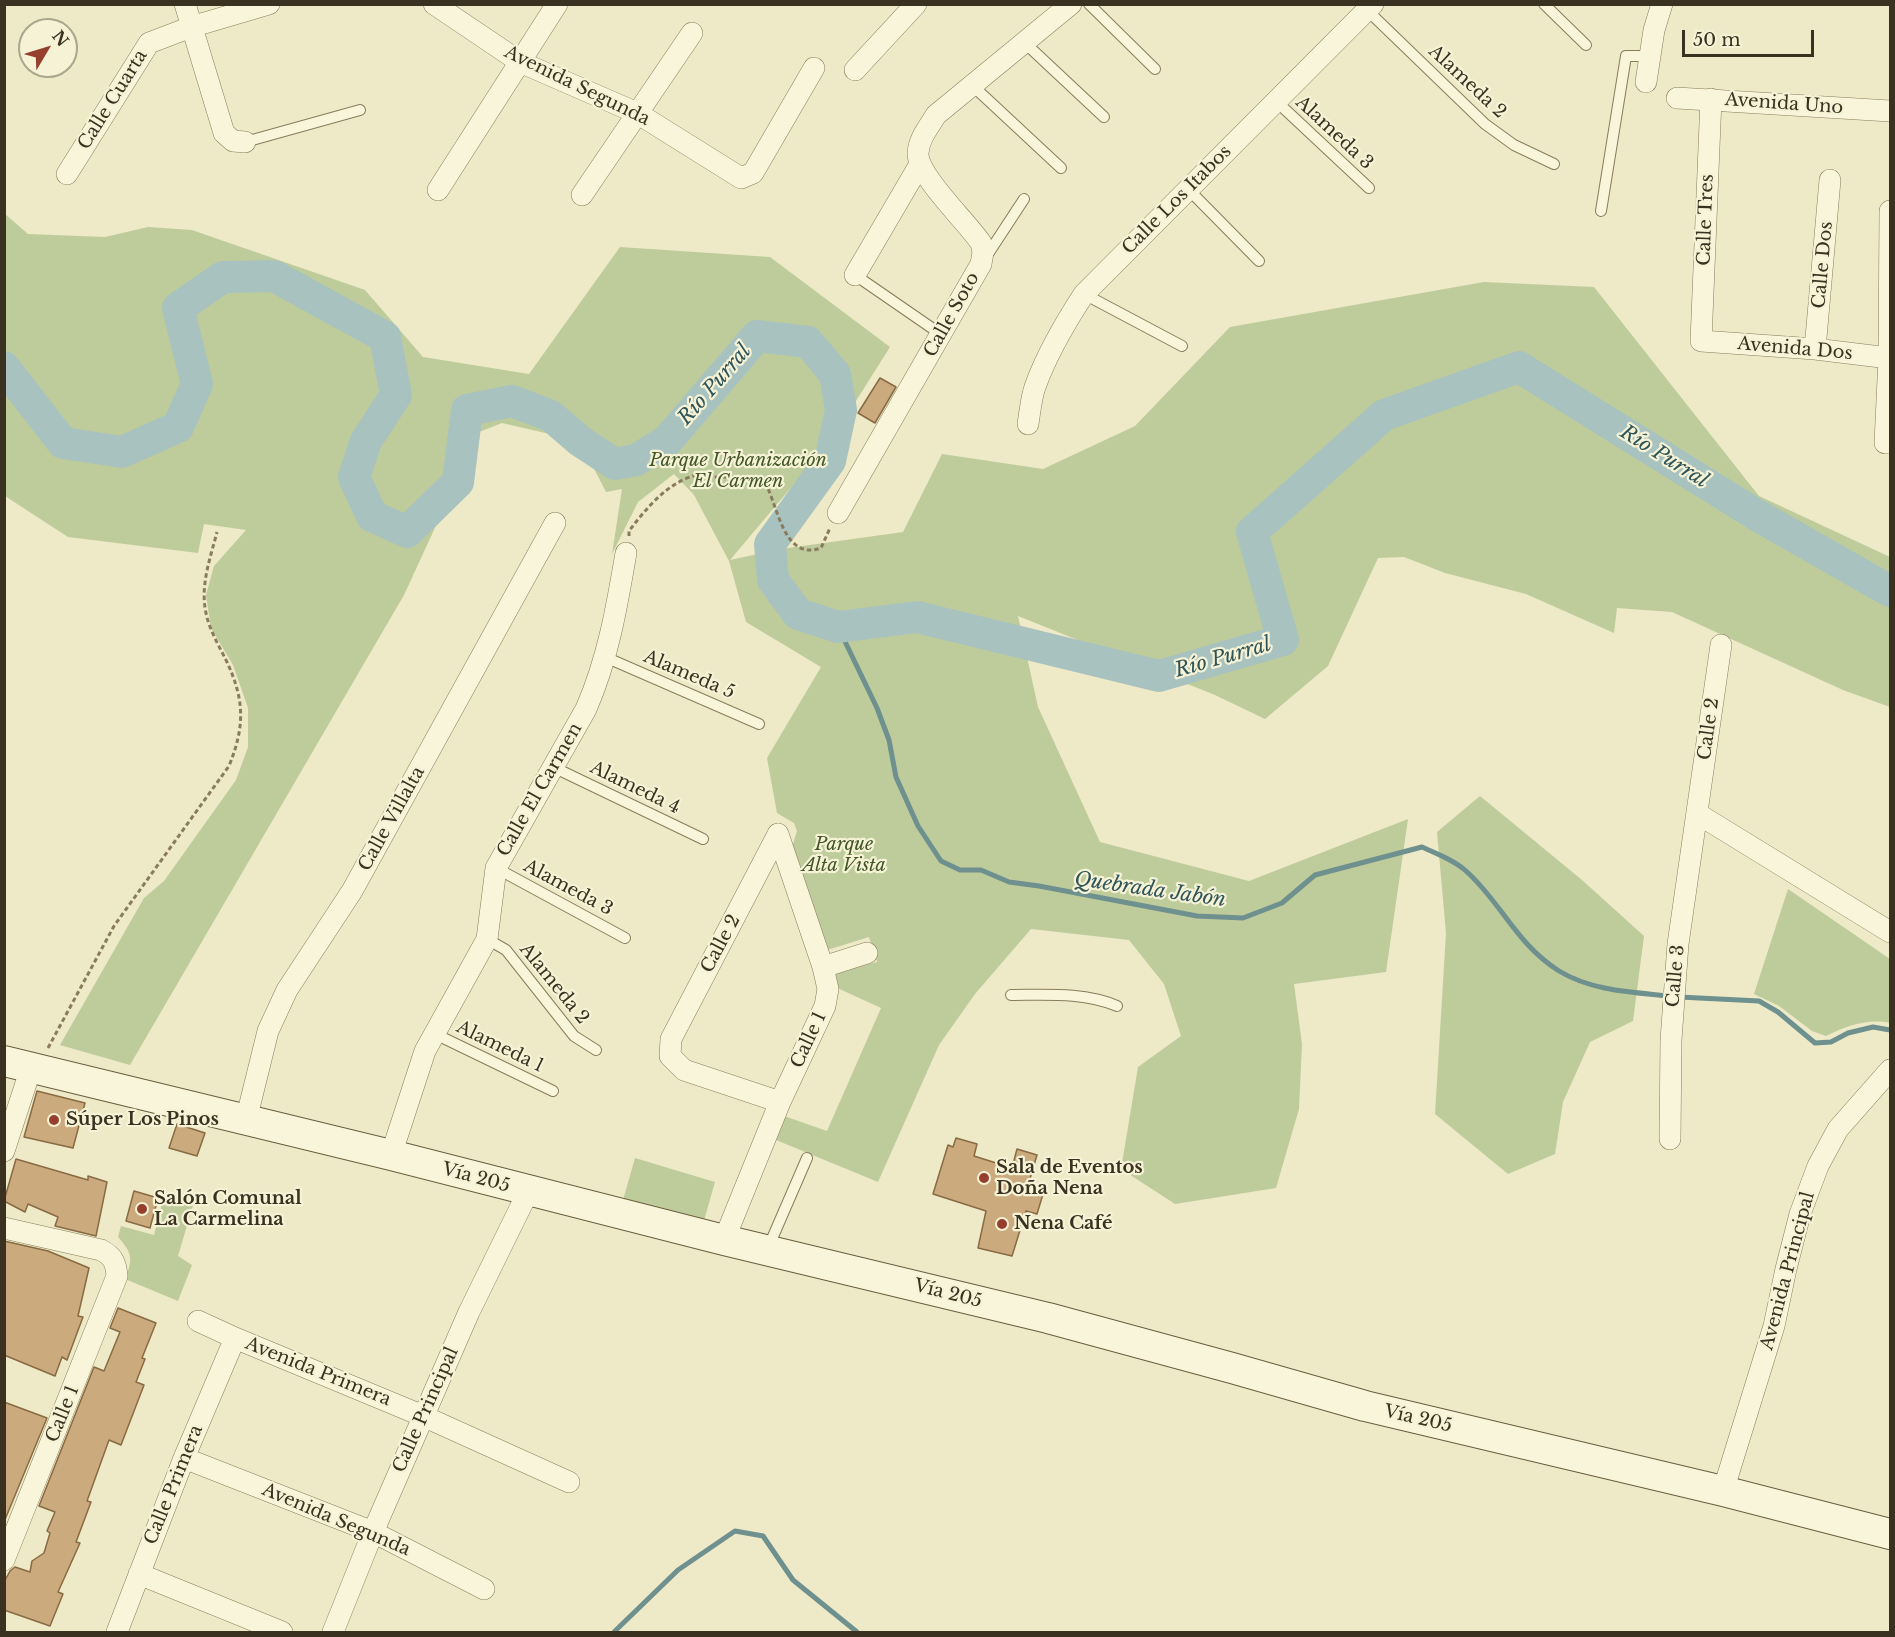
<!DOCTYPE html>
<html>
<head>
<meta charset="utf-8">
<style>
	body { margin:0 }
	#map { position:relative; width:1895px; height:1637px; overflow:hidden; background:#eee9c7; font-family:"Libre Baskerville",serif }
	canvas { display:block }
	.frame { position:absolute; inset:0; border:6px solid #3a3120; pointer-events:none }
	.north { position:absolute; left:18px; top:18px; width:60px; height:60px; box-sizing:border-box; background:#f5f2d6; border:2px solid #aaa58d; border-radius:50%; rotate:52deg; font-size:16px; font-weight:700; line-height:24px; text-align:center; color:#3a3120 }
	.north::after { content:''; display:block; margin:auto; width:21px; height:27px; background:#973f2d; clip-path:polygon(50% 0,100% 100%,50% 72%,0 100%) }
	.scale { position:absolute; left:1682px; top:30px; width:132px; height:27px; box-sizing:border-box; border:3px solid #3a3120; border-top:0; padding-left:8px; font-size:18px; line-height:21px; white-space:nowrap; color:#3a3120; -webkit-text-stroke:4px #f5f2d6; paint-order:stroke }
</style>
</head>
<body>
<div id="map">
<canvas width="1895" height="1637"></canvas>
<div class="frame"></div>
<div class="north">N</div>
<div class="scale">50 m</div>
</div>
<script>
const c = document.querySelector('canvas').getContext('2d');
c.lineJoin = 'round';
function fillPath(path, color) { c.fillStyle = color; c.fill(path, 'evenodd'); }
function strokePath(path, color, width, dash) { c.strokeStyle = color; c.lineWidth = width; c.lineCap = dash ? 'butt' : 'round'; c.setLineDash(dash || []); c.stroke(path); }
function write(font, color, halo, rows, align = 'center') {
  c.font = font + ' "Libre Baskerville",serif'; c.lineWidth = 4.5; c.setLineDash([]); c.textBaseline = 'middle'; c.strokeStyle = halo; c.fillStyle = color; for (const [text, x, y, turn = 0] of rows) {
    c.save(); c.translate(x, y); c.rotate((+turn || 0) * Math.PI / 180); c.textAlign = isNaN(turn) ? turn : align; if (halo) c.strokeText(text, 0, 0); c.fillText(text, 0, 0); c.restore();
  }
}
const green = new Path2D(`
	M4,213L28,234L105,237L148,227L192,230L365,290L423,357L529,374L620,247L770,257L890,347L832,439L730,560L781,549L903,532L942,454L1043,469L1135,426L1230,327L1484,282L1594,287L1759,496L1890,557V707L1843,690L1672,612L1617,608L1614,633L1526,594L1445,573L1404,557L1378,558L1328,666L1265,719L1215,695L1018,616L1038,707L1100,842L1249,881L1408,819L1386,972L1294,984L1302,1044L1299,1109L1276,1188L1175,1204L1121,1169L1138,1067L1181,1036L1164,984L1129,940L1031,929L975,994L939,1045L878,1182L776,1140L784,1116L827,1131L881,1008L833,986L831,973L877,962L869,937L824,951L792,847L797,831L794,823L777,813L767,758L821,667L746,622L729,561L694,495L674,474L638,502L612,554L622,489L606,492L580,441L502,423L479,432L404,595L130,1065L60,1045L144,898L164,881L236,780L248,747V708L233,665L211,628L206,595L214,566L246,530L204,524L198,553L68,537L5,496Z
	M1480,796L1582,880L1644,936L1633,1021L1590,1042L1563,1102L1555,1154L1508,1174L1435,1114L1446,933L1437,832Z
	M1788,889L1890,959V1023C1869,1018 1845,1026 1826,1036L1812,1031L1779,1006L1754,994Z
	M635,1158L715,1182L703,1224L623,1200Z
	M165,1192L194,1202L178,1256L192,1265L178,1301L125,1279C133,1259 133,1254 118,1237L121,1226L154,1235Z`);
const stream = new Path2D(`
	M838,627L877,708L889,740L896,777L918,826L941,861L960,870H981L1009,882L1039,886L1197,916L1243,918L1282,903L1315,875L1422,847C1437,854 1454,860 1466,871C1501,902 1516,944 1559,971C1592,991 1632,992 1669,996
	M1679,997L1759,1001L1778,1012L1815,1043L1831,1042L1848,1033L1873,1027L1890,1030
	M614,1632L678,1570L735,1531L763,1536L793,1580L857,1632`);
const river = new Path2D(`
	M4,367L63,443L122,452L178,427L197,384L178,308L223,277L274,276L385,337L396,395L366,441L354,477L372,516L407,532L458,482L467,410L512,401L551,416L580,441L615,464L636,460L667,441L757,336L808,342L835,374L841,410L830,461L770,544L773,580L798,614L838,627L917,617L1159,676L1283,640L1252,532L1384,415L1519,367L1755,514L1890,591`);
const building = new Path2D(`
	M880,378L896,387L875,423L858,413Z
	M37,1091L85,1103L73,1148L24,1137Z
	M177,1124L205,1133L197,1156L169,1148Z
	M956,1138L977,1144L974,1156L1012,1168L1017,1149L1037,1155L1027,1189L1043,1194L1037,1214L1026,1211L1012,1256L978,1248L986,1211L933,1194L948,1145L953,1147Z
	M16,1159L88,1180V1176L107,1182L96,1236L55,1226L58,1217L28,1204L25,1212L4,1201Z
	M134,1191L158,1198L150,1228L126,1221Z
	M4,1241L48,1251L89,1268L78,1316L83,1317L67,1360L62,1357L55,1376L4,1355Z
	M118,1308L156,1323L142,1358L145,1359L136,1382L144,1385L121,1445L109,1440L87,1501L91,1502L76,1542L80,1543L58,1592L63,1594L50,1626L4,1610V1582L10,1571L15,1567L30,1572L32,1561L44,1553L50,1533L47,1531L55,1512L39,1506L94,1367L104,1371L120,1332L110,1328Z
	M4,1402L47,1418L4,1522Z`);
const path = new Path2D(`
	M629,536V531C645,510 666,484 693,476C700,474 712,478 721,477C735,477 749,477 763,479C778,502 782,562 821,548L830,528
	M48,1048L114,926L229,766C245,726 245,700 226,660C219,646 209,629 206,613C200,586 210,559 217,532`);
const lane = new Path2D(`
	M1089,4L1155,69
	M1544,4L1586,45
	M1367,10L1485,124L1514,145L1554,164
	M1025,43L1104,117
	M973,86L1061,168
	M1276,101L1369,188
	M245,142L360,110
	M1188,189L1259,261
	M1601,211L1626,56H1649
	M986,257L1024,199
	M855,275L942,335
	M1084,294L1182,346
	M605,657L759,724
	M553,767L703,839
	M496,868L625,938
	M487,939L506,950L574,1036L596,1050
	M1011,995C1046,995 1084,992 1117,1006
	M433,1033L553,1091
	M768,1248L807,1158`);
const street = new Path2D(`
	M185,4L224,133L233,141L245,142
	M434,4L520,62L637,113L741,178L753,173L814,68
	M855,70L916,4
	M1646,82L1654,30L1662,4
	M1677,98L1890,111
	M1711,99L1701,341L1815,349L1889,358
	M67,174L149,43L191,27L269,4
	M438,190L557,4
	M582,195L692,33
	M855,275L920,164
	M1815,349L1830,180
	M1028,424C1030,412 1031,398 1035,387C1047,353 1065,323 1084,294L1373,4
	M1885,443L1889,358L1890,211
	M838,513L981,264L983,252L981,243C967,222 917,175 918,153C919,138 929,127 936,115L1071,4
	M1698,814L1890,932
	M778,834L671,1039L670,1056L684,1070L780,1102
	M823,967L867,953
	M246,1120L268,1031L287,990L352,891L555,523
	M1670,1139L1671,1040L1678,944L1721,645
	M4,1151L31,1068
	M391,1155L425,1051L487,939L496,868L586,709C608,659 617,606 626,553
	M4,1228L101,1250C113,1256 116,1263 117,1276L4,1560
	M724,1240L780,1102L825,1006L828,989L823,967L778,834
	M198,1321L235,1338L423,1416L569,1482
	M184,1458L373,1532L484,1589
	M1723,1491L1774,1326L1786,1269L1800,1214L1818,1166L1838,1129L1890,1070
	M139,1574L282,1632
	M117,1632L184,1458L235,1338
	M333,1632L373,1532L469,1312L528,1192`);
const secondary = new Path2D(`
	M4,1061L391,1155L724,1240L1048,1318L1232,1368L1365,1406L1723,1491L1890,1534`);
const markers = [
	[54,1120,6,"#973f2d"],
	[984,1178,6,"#973f2d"],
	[142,1209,6,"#973f2d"],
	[1002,1224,6,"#973f2d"]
];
const streetNames = [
	["Alameda 2",1467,82,43],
	["Avenida Segunda",577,86,26],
	["Calle Cuarta",113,100,-58],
	["Avenida Uno",1784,104,4],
	["Alameda 3",1334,133,43],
	["Calle Los Itabos",1177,200,-45],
	["Calle Tres",1706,220,-88],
	["Calle Dos",1823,265,-85],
	["Calle Soto",952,315,-61],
	["Avenida Dos",1795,349,5],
	["Alameda 5",689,675,23],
	["Calle 2",1709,729,-82],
	["Alameda 4",635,788,26],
	["Calle El Carmen",540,790,-60],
	["Calle Villalta",392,819,-61],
	["Alameda 3",568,888,28],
	["Calle 2",721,944,-62],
	["Calle 3",1676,976,-85],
	["Alameda 2",554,984,51],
	["Calle 1",809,1040,-65],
	["Alameda 1",500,1047,26],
	["Vía 205",476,1178,15],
	["Avenida Principal",1788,1271,-75],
	["Vía 205",948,1294,14],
	["Avenida Primera",318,1372,22],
	["Calle Principal",426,1410,-66],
	["Calle 1",63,1414,-68],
	["Vía 205",1418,1419,13],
	["Calle Primera",174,1485,-68],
	["Avenida Segunda",336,1520,23]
];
const parkNames = [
	["Parque Urbanización",738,461],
	["El Carmen",738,482],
	["Parque",844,845],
	["Alta Vista",844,866]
];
const poiNames = [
	["Súper Los Pinos",66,1120],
	["Sala de Eventos",996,1168],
	["Doña Nena",996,1189],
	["Salón Comunal",154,1199],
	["La Carmelina",154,1220],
	["Nena Café",1014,1224]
];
const waterNames = [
	["Río Purral",715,385,-49],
	["Río Purral",1664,457,32],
	["Río Purral",1223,658,-16],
	["Quebrada Jabón",1150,890,8]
];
fillPath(green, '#becc9b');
strokePath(stream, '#6e908e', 5);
strokePath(river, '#a8c2bf', 32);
fillPath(building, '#cbab7e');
strokePath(building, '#886a43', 1.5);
strokePath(lane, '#897c5c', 12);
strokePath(street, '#897c5c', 22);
strokePath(secondary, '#6b5d3f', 32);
strokePath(path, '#897c5c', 3, [4.5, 3]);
strokePath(lane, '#f8f5da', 10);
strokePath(street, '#f8f5da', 21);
strokePath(secondary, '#f8f5da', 30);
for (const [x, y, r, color] of markers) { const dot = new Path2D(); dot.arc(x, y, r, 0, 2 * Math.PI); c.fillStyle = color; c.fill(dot); strokePath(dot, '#f5f2d6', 2); }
write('18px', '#3a3120', '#f5f2d6', streetNames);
write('italic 18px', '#425627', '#f5f2d6', parkNames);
write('bold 18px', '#3a3120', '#f5f2d6', poiNames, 'left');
write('italic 20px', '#2f5559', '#f5f2d6', waterNames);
</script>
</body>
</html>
